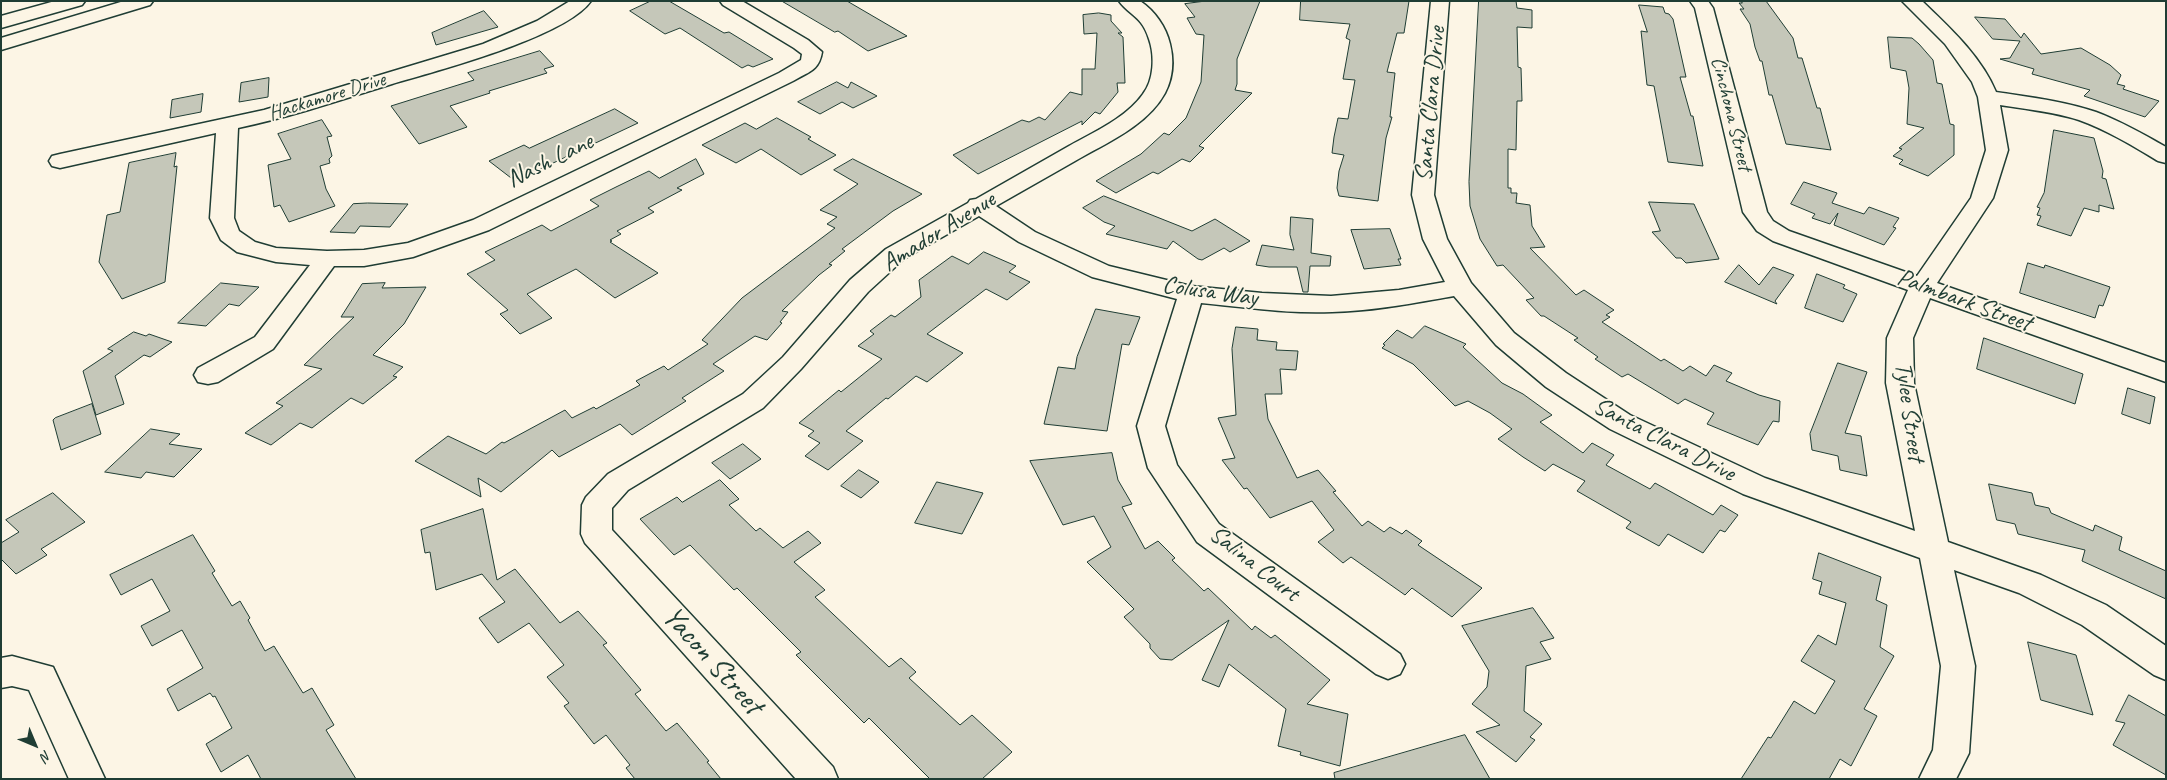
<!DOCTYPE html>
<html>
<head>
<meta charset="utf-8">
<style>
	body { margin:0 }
	#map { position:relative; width:2167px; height:780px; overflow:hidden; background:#fcf5e5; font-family:Caveat,sans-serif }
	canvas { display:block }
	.frame { position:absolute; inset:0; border:2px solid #1f3d34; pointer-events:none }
	.north { position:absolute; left:10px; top:720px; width:50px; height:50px; -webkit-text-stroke:4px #fcf5e5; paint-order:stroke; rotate:135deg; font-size:14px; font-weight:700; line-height:20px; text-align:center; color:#1f3d34 }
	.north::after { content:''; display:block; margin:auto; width:18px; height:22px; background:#1f3d34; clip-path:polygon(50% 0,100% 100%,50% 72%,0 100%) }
</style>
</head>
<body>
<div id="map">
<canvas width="2167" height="780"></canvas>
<div class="frame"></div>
<div class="north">N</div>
</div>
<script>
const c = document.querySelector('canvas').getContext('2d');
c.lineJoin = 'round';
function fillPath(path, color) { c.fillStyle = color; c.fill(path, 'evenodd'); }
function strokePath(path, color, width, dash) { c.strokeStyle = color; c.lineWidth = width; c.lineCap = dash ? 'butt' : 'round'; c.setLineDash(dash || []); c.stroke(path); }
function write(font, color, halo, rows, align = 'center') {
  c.font = font + ' Caveat,sans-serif'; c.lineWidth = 4; c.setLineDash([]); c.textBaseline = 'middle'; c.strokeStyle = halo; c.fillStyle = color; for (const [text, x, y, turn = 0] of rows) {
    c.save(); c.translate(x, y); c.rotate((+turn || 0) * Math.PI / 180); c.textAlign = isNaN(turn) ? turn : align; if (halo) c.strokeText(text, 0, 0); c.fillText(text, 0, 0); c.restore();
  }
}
const building = new Path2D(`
	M651,1H669L724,33L729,32L773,59L753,67L748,65L742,68L680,28L665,34L630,11Z
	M782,1H847L907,36L868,51L838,31L835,32Z
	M1206,1H1260L1237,59V84L1235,90L1252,93L1199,146L1204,148L1190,162L1182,159L1158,174L1153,172L1116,193L1096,181L1141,154L1164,133L1169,135L1186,118L1201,82L1204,35L1196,34L1187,18L1195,17L1185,4Z
	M1301,1H1409L1404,33H1397L1387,72L1395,73L1390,117H1392L1386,138L1378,201L1339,196L1337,188L1339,171L1344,155L1332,153L1334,137L1338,118L1348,119L1355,80L1343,79L1350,40L1346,38L1350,24L1300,20Z
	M1479,1H1516L1517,8L1532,10V28L1517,27L1518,67L1521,68L1522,101H1517L1516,150L1508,149V188H1511V193H1517L1516,203L1530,205L1532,226L1545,247L1530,248L1576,295L1584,290L1614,310L1606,315L1610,317L1602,322L1661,361L1664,359L1683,371L1690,366L1706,376L1714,365L1732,373L1726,381L1759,395L1780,401L1779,422L1773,421L1758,445L1707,424L1714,413L1685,399L1678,404L1628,374L1622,377L1595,359L1598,357L1574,340L1578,338L1544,316H1541L1526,300L1534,298L1503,265L1497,266L1480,239L1470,206L1469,182Z
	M1741,1H1766L1793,38L1798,58H1802L1817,108H1820L1831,150L1786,144L1772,95H1769L1762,61H1760L1755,47L1750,24L1740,9H1744L1739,3H1742Z
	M1639,5L1663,7L1665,13L1669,14L1673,19L1686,77H1680L1691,116H1693L1703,166L1668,162L1654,86L1647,85L1641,31L1647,32Z
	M484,11L498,27L436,45L432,33Z
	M1099,13L1111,15V21L1122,33H1118L1123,37L1125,83H1117L1118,92L1100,114L1095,112L1082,125V121L978,174L953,155L1022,120L1029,122L1039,117L1045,120L1070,92L1082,95V69H1095L1097,33L1084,34L1083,15Z
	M1975,17L2005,19L2021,38L2024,33L2041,54L2081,48L2110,65L2121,75L2117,84L2125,86L2123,89L2159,101L2145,117L2084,96L2090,90L2032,74L2034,69L2000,59L2010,58L2020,41L1993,39Z
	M1888,37L1912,38L1919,44L1933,60L1937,83L1942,84L1950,124L1954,125V155L1928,176L1899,164L1903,160L1893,156L1902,149L1899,148L1924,128L1907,124L1909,88L1906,71L1891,68Z
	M540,51L554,66L544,69L547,73L489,91L490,93L450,106L467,127L419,144L391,106L474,80L468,73Z
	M269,78L268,97L239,102L241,83Z
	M837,82L848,88L851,82L877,96L853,108L842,102L820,114L798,102Z
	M203,94L201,112L170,118L172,100Z
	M615,109L638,123L515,181L489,161L524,145L529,148Z
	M777,118L811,137L808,139L836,155L801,175L761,149L736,163L702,145L745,123L756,129Z
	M322,120L332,136L327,137L332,156L329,159L330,163L320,166L326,189L335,206L289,222L280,205L274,207L268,165L291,159L278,134Z
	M2054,130L2094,138L2103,171L2102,178L2106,179L2114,209L2099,205V212L2084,208L2071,236L2037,225L2041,216L2037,215L2040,208L2037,207L2044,193Z
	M176,153L174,167L177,166L165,282L122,299L99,262L107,215L120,212L129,163Z
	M696,159L704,174L677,188L682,190L648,208L654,212L617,231L621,234L610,240L612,241L610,242L658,273L615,298L576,269L527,294L552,318L520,334L500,314L508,310L467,274L495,260L485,252L542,225L551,231L599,206L590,200L616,187L649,171L659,178Z
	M853,159L922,194L893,211L842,249L845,251L829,264L832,265L819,275L782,311L788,312L780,322L782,323L767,340L755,336L713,364L724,371L682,398L686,401L632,435L620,424L559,457L552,450L501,492L478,478L481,497L415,461L448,436L486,454L502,442L504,443L565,410L572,418L594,407L596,409L640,385L636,381L664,366L668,370L708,344L702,340L742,298L835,228L827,224L837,217L820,210L858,184L834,170Z
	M1804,182L1837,193L1832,203L1864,214L1869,207L1899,218L1893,227L1896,228L1884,245L1834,225L1838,213L1830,224L1812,218L1815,214L1791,204Z
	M1104,196L1192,231L1215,219L1250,241L1230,252L1224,248L1202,260L1198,259L1173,241L1167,249L1106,234L1115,226L1104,222L1083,208Z
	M1649,202L1694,204L1719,259L1686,263L1681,258H1676L1652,232L1660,231Z
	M368,203L408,204L390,227L360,226L355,233L330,232L353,204Z
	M1291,217L1313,219L1311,253L1331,256L1330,266H1310L1308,292H1303L1297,267H1269L1256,265L1262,245L1294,250L1290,235Z
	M1390,229L1401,259H1398L1401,265L1364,269L1351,230Z
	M984,252L1016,266L1009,272L1030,282L1007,300L986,289L927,334L963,353L927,382L916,376L888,399L886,398L846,431L863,441L828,470L805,456L820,443L808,436L814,431L799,423L839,390L841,392L882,359L858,346L874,334L870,331L891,315L895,317L921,297L919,280L952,256L968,264Z
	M2028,263L2044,268L2045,265L2110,287L2103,306L2099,305L2095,318L2020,293Z
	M1739,265L1759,285L1773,267L1794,275L1775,301L1777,304L1725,282Z
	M1817,274L1845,285L1843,288L1857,294L1843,322L1805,308Z
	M221,283L259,287L239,306L229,304L206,326L178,323Z
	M385,283L382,288L426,287L404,324L373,355L403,367L393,376L397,377L363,404L351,398L312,428L300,423L271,445L245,433L283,406L276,403L322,369L304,365L354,317H341L362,284Z
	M1096,309L1140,317L1129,345L1122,344L1107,431L1044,424L1058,367L1075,369L1077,357Z
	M1425,326L1466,344L1463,347L1502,383L1523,394L1552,415L1540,422L1583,453L1592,443L1614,455L1606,465L1650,489L1655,483L1713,515L1721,505L1738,515L1725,532L1720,530L1703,553L1668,534L1659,546L1626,528L1631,522L1577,491L1585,481L1553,464L1545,471L1523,457L1498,439L1512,429L1490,413L1468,401L1455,406L1413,364L1382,348L1385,345L1383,344L1397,330L1412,338Z
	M1236,327L1258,329L1257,340L1277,342L1276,350L1298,351L1296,370L1280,369L1282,394H1265L1268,419L1297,478L1318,470L1336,491L1333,492L1362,526L1368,521L1384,532L1390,527L1402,534L1406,530L1422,541L1418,545L1482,588L1452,617L1412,588L1405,595L1351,557L1343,563L1318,542L1334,530L1312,501L1270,518L1247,488L1244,489L1222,460L1235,458L1218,418L1236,415L1232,349Z
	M134,332L146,336L149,334L172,342L150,357L144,355L115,376L124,404L96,415L83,371L113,351L108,349Z
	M1984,338L2083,374L2075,404L1977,369Z
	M1838,363L1867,372L1845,433L1861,436L1867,476L1840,470L1838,456L1812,450L1810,434Z
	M2128,388L2155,397L2150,424L2122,414Z
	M92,404L101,434L61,450L53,420L55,418Z
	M151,429L180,434L169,444L202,449L174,477L146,472L141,478L105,472Z
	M743,444L761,459L730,479L712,463Z
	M1112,453L1118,480L1132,504L1122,507L1145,549L1158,541L1175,558L1172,560L1204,591L1208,588L1252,630L1255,626L1271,638L1275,635L1330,680L1307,704L1348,714L1340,766L1300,755L1301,752L1278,746L1286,709L1229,664L1219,687L1202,680L1229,620L1172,660L1160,659L1150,648V644L1124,617L1134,609L1087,562L1111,547L1094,516L1063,525L1030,461Z
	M859,470L879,482L861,498L841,486Z
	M720,480L739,499L729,505L756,531L760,528L783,548L808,531L821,543L794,562L825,590L815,597L889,667L901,658L916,672L909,678L960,725L972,715L1012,752L982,779H930L869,718L864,723L796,655L801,652L737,588L734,590L690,545L674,555L640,519L677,497L682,502Z
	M937,482L983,493L962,534L915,523Z
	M1989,484L2032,493L2035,505L2049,508L2051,513L2093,531L2095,525L2122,537L2119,550L2166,571V599L2082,561L2085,550L2018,534L2015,524L1997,520Z
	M53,493L85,522L41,549L47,555L16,574L1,559V543L19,532L6,520Z
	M483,509L497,580L515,569L560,623L578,611L607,643L603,645L641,690L635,694L666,731L677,723L709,761L707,762L721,779H635L626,768L630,765L606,735L594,744L564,706L569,703L547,677L564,665L529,623L498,643L479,618L505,602L482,574L436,590L430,552L425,553L421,530Z
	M193,535L215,571L212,573L232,606L240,601L250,618L248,620L265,651L274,646L303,693L312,688L334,725L326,730L356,779H261L248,755L221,772L206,744L232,728L215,696L213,697L210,693L178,711L167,689L203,668L182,630L152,646L141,626L170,611L152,579L121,595L110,575Z
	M1819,553L1881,577L1876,600L1887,605L1880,647L1894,656L1864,709L1877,716L1851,766L1840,759L1829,779H1741L1768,737L1771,738L1794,701L1815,714L1835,681L1801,661L1818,635L1836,645L1846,603L1819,594L1822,582L1813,579Z
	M1533,608L1554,638L1540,642L1551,659L1526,666L1524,711L1542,724L1530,737L1535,740L1516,762L1476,732L1500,725L1472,704L1487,687L1489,671L1462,626Z
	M2028,642L2076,655L2093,715L2041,700Z
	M2129,695L2166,716V775L2113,745L2125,723L2116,721Z
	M1465,735L1490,779H1335L1334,773Z`);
const minor = new Path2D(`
	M570,1H591C566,37 436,71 392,84C341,100 290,117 238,128L234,218L239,231L255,242L276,248L327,251L364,250L408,243L473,220L779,73L801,60L802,54L794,48L723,5L720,1H742L808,40L822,52C819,71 808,72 793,81L489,230L413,257L364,266H334L273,349L218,382L208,384L198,382L194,375L198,368L255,337L310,265L276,262L237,252L221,240L210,218L216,133L60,168L52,166L49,161L52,156L60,154L264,110L483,44L537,21Z
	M1119,1H1140C1155,11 1166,27 1170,44C1174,60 1173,78 1165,93C1147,126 1106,143 1075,161C1049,176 1022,191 996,206L1035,232L1109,266L1191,286L1262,293L1331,296L1399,290L1445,282L1423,239L1412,195L1431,1H1449L1434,195L1447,239L1471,283L1514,333L1566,373L1630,415L1765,478L1915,531L1886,383L1887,338L1908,290L1773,241L1757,231L1743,212L1695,8L1690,1H1708L1713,8L1767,212L1773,221L1789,231L1917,276L1971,198L1986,150L1978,97L1972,82L1945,44L1902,1H1922C1950,28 1981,56 1996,92C2029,97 2064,101 2096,112C2120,121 2143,134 2166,147V163L2158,161C2133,146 2107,130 2079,120C2054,112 2026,109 2000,105L2008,150L1993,198L1937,283L2166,363V382L1930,298L1913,338L1914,383L1948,542L2041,575L2106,605L2166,646V680L2154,675L2082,625L2019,593L1954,570L1975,666L1969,753L1956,779H1919L1933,750L1941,666L1920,558L1743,494L1610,429L1546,387L1496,345L1454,296C1414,303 1373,311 1332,312C1288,314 1244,307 1201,303L1165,426L1177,465L1219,524L1400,654L1405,664L1400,674L1388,679L1376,674L1197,542L1148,468L1137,426L1177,299L1092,277L1019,242L979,216L904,259L868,292L801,369L763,408L628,490L612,508V530L833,767L838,779H796L585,543L581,534L582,505L586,497L608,474L743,394L783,357L850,280L886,249L968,203L970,200L976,199C1007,181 1038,164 1069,146C1094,132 1126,118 1143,94C1154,80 1155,56 1149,39C1142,16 1130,16 1119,1Z
	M12,656L53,667L105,779H69L29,690L12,686L1,688V658Z`);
const major = new Path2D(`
	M124,1H153L150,5L1,50V38Z`);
const highway = new Path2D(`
	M55,1H85L82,5L1,28V16Z`);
const farStreetnames = [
	["Hackamore Drive",327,97,-17],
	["Cinchona Street",1731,114,76]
];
const streetNames = [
	["Santa Clara Drive",1431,104,-85],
	["Nash Lane",550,161,-26],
	["Amador Avenue",939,232,-32],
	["Colusa Way",1210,292,8],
	["Palmbark Street",1964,301,20],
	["Tylee Street",1909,412,82],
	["Santa Clara Drive",1664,440,27],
	["Salina Court",1254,564,38]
];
const nearStreetnames = [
	["Yacon Street",712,661,48]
];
fillPath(building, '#c5c7b9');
strokePath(building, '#1f3d34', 1);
strokePath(minor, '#1f3d34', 3);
strokePath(major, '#1f3d34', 3);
strokePath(highway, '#1f3d34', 3);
fillPath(minor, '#fcf5e5');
fillPath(major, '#fcf5e5');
fillPath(highway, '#fcf5e5');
write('21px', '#1f3d34', '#fcf5e5', farStreetnames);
write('25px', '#1f3d34', '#fcf5e5', streetNames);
write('30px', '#1f3d34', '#fcf5e5', nearStreetnames);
</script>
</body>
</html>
